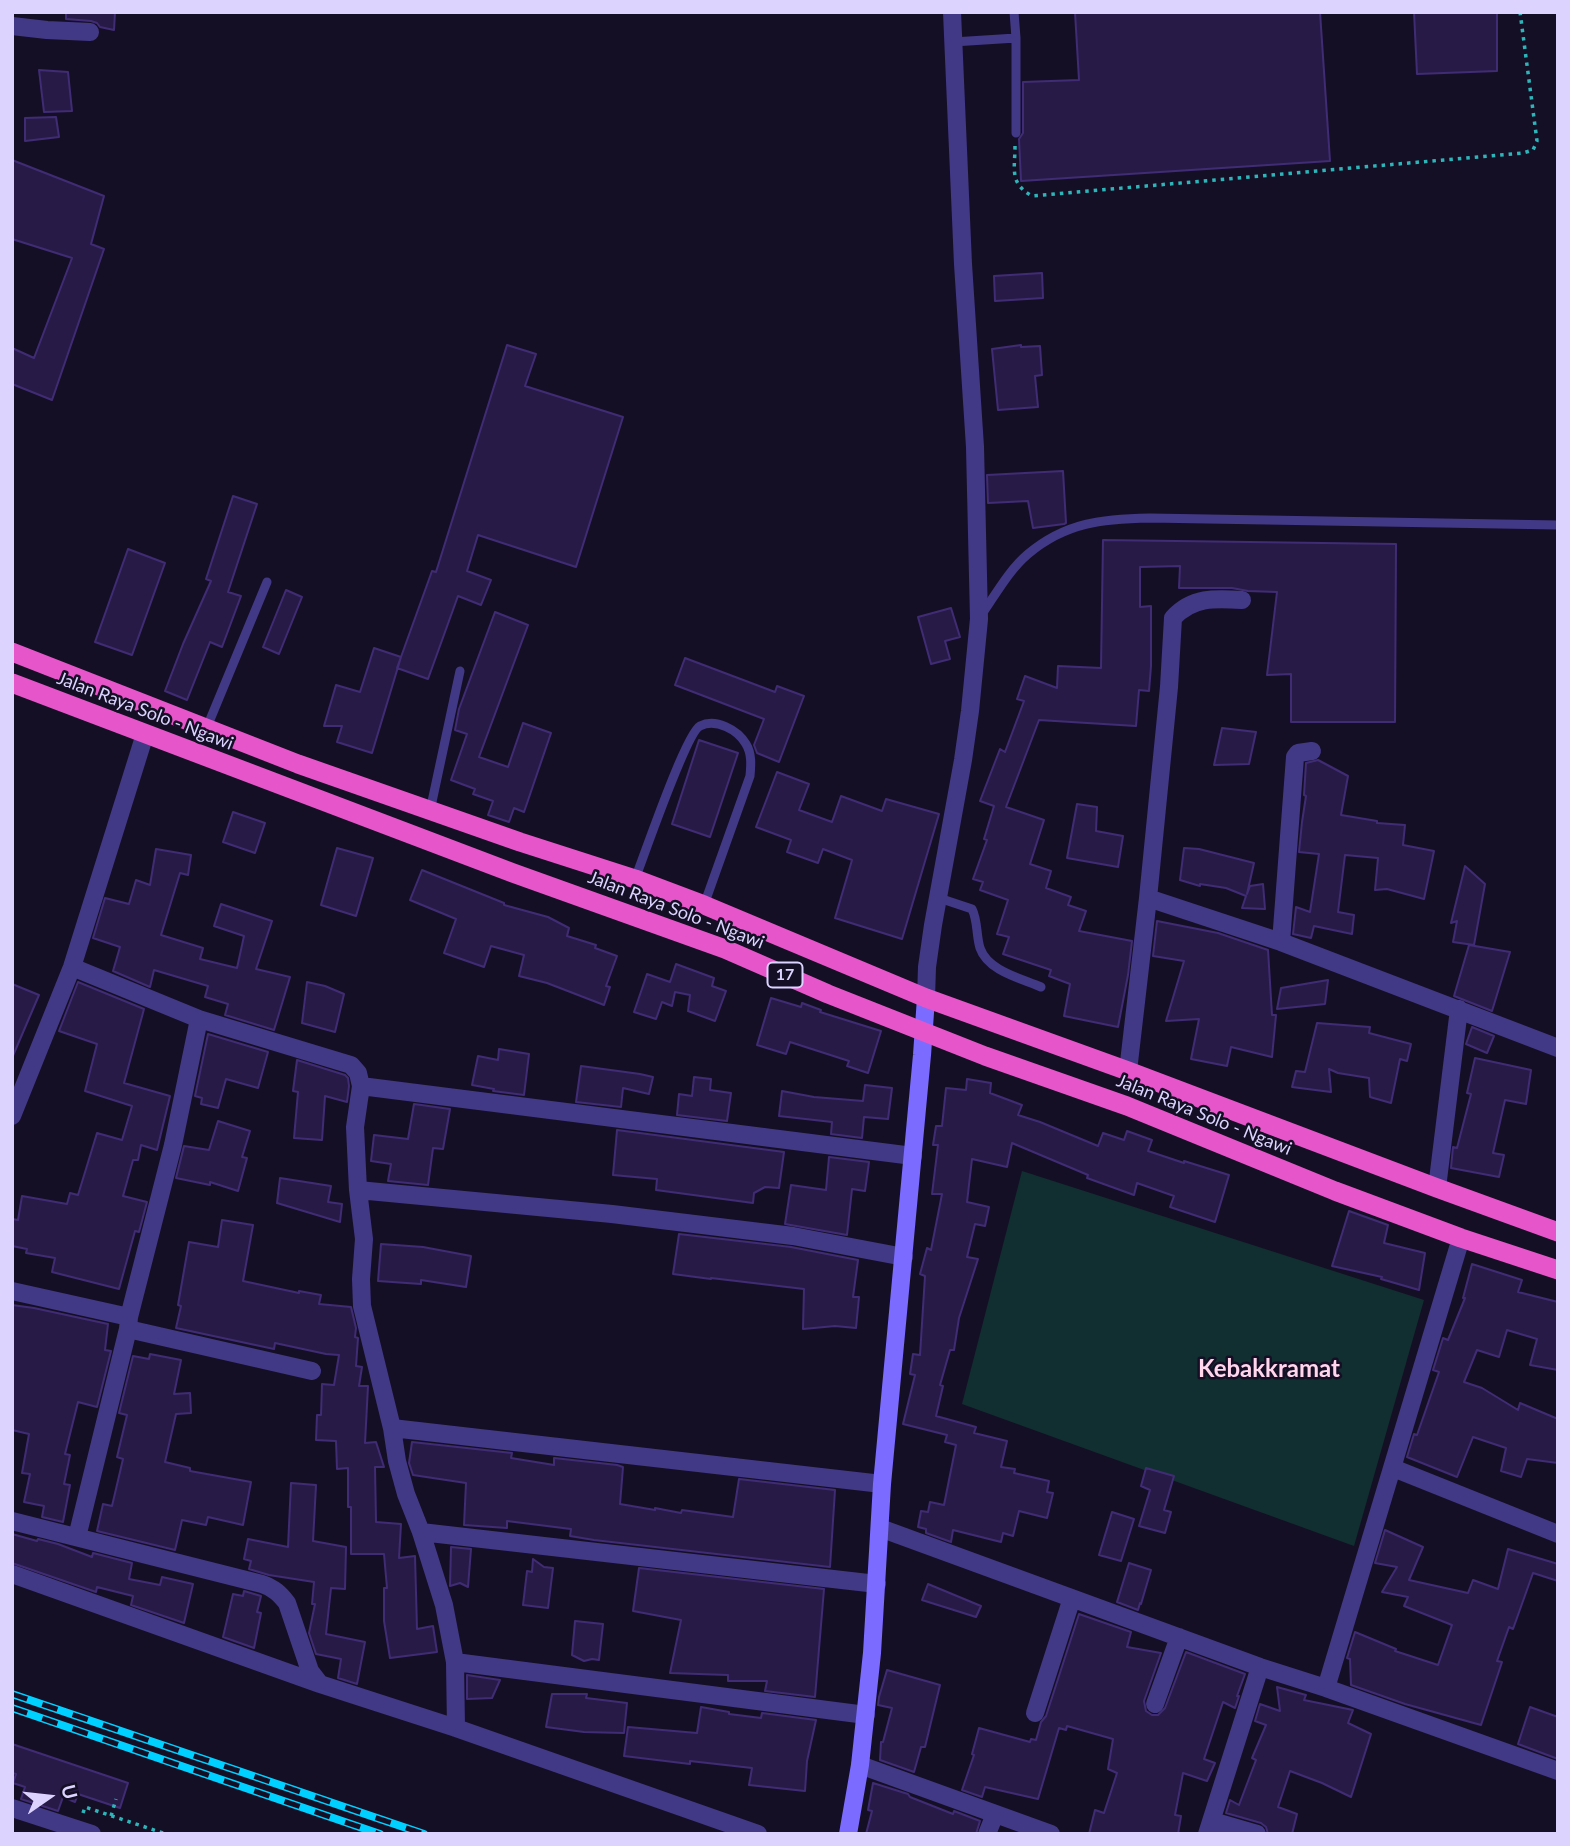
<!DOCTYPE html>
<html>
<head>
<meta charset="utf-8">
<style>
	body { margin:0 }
	#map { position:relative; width:1570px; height:1846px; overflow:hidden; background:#150f26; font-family:Lato,sans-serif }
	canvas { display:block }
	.frame { position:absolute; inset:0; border:14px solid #dcd4ff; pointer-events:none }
	.north { position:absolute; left:14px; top:1762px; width:70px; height:70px; -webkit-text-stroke:5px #150f26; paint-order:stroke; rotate:76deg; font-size:19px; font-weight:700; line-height:28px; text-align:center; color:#dcd4ff }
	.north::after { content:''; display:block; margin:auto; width:24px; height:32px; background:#dcd4ff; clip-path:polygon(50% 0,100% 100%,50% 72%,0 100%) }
</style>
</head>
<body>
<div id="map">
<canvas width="1570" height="1846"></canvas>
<div class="frame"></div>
<div class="north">U</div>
</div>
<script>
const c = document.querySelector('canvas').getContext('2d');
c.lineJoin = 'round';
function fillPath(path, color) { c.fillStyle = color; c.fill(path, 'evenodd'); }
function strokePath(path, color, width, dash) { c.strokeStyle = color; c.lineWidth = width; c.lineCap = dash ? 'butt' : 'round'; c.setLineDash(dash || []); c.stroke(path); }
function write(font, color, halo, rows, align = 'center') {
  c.font = font + ' Lato,sans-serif'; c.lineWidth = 5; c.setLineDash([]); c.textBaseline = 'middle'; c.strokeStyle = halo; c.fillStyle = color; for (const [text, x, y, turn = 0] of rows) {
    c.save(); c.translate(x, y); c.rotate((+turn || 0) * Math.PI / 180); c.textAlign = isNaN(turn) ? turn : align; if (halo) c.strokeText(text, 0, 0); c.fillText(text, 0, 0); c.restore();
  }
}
const green = new Path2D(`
	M1022,1171L1424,1300L1354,1546L962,1404Z`);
const building = new Path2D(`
	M66,12H115L114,30L100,27L97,23L91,21L66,19Z
	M1075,12H1320L1330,161L1021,181L1019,139L1023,133V82L1079,80Z
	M1414,12H1497V71L1417,74Z
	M39,70L68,72L72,111L44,112Z
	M56,117L59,137L25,141V118Z
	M12,160L104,196L91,244L104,249L52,400L12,384V348L34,358L72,258L12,239Z
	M1042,273L1043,298L995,301L994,276Z
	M507,345L536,354L525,386L623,417L576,567L478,535L467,571L491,580L481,605L458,596L428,679L397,668L432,571L436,572Z
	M1021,345V347L1040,346L1042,375L1035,376L1038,407L998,410L992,349Z
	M1063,471L1066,523L1064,524L1033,528L1028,501L988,503L987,475Z
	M233,496L257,504L228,592L241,596L222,647L210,642L187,700L165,691L183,644L211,581L206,579Z
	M1103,540L1396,544L1395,722H1291V674L1267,675L1277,592L1248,591L1232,588H1179L1180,566L1140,567V607L1151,606V666L1149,691L1139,690L1136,726L1039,720L1006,807L1044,820L1030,864L1051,871L1046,888L1071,897L1068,905L1086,911L1079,931L1132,941L1128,975L1118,1027L1064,1016L1070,984L1049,976L1051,970L1003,954L1009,937L997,934L1008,900L980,890L983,882L973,879L987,840L984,839L994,806L980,801L1000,749L1005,752L1024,701L1017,699L1025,676L1057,688L1058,666L1101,668Z
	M128,549L165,563L132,655L95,642Z
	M286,590L302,597L279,654L263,647Z
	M951,608L960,637L945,641L950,659L931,664L918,617Z
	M495,612L528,625L479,757L508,767L523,723L551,733L524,812L514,808L509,822L488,815L493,801L473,794L475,789L451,780L467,734L455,730L459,709Z
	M374,648L401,657L372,753L337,742L342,726H324L336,685L360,692Z
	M685,658L775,692L777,686L804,696L779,762L757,753L754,745L764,719L675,685Z
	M1222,728L1256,732L1249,764L1214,765Z
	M699,740L738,753L710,837L672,824Z
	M1318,760L1348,776L1341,815L1377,821V823L1405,825L1403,845L1434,851L1424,899L1387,889L1375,890L1378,858L1345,855L1338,912L1354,915L1352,934L1314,926L1311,938L1293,934L1296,907L1310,912L1319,854L1299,852L1302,822L1306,796L1304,795L1306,763Z
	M777,772L809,784L799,810L832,822L841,796L882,811L886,799L939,814L902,939L835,918L852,860L823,849L818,863L787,852L791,840L756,827Z
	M1077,804L1097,807L1096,831L1123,836L1118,867L1067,858Z
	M233,812L265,823L255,853L223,842Z
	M337,848L373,858L356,916L321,905Z
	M1184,848L1199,849L1254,863L1247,894L1250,886L1263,884L1265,909L1242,908L1246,896L1226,888L1200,884V886L1180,880Z
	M156,849L191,855L188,875L180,873L161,935L203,948L200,959L237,968L244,936L214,926L221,904L272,921L256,969L290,977L274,1030L225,1015L228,1004L205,997L208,986L154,970L150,987L113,971L120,947L93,938L105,898L129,904L136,880L150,885Z
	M1465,866L1485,884L1474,945L1453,942L1457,921L1451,923Z
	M422,870L504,903V905L548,917L569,928L567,936L596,945L595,948L617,956L606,986L610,987L604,1005L547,983L519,976L524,955L491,946L484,967L444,953L456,919L410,900Z
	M1157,921L1218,933L1268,950L1272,1015H1276L1272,1057L1231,1047L1227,1066L1191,1059L1199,1019L1166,1021L1184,961L1153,956Z
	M1469,945L1510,952L1492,1011L1454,996Z
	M676,964L714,978L712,986L726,991L715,1021L688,1011L690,995L675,992L672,1006L662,1002L656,1019L634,1012L647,974L670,982Z
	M1328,980L1325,1004L1277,1009L1281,988Z
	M78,982L144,1009L124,1083L170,1096L157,1150L141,1145L138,1160H133L123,1196L147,1202L139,1232L135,1231L119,1289L52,1272L55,1258L26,1253L27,1249L12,1246V1219L18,1220L22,1196L67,1204L70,1193L78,1195L97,1133L122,1140L132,1106L85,1091L97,1044L59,1031Z
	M307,982L325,986L344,994L335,1032L302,1023Z
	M12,984L39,995L12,1058Z
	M771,998L801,1007L802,1003L821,1010L820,1012L881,1031L868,1073L847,1066L849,1061L790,1042L786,1054L757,1045Z
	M1317,1023L1370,1027L1369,1033L1411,1044L1407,1061L1400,1059L1391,1103L1370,1097L1369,1078L1338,1073L1329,1069L1331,1092L1292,1087L1296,1071L1305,1072Z
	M1472,1027L1494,1036L1487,1053L1466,1044Z
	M208,1034L268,1052L258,1088L226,1079L218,1108L201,1104L202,1098L195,1096Z
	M499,1049L529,1054L524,1095L493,1091L494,1089L472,1085L478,1056L498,1060Z
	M1475,1058L1531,1070L1526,1104L1505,1100L1493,1153L1504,1155L1499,1177L1451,1168L1453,1147L1457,1148L1471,1094L1467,1093Z
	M297,1060L345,1075L348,1078L349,1086L347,1102L325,1096L322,1140L294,1138L298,1092L293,1091Z
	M581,1066L640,1074L653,1077L649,1094L623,1088L621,1107L576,1102Z
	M694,1077L711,1079L710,1090L731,1093L727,1121L677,1115L679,1094L692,1096Z
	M967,1079L991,1083L990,1093L1022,1105L1018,1115L1040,1122L1098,1146L1103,1133L1124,1140L1127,1131L1152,1140L1148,1151L1184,1163V1161L1229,1175L1215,1222L1170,1207L1174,1196L1137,1183L1134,1195L1087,1178L1088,1175L1012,1143L1007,1167L972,1159L967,1202L989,1207L985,1226L975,1224L967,1257L978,1259L959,1318L954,1350H950L940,1385L943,1386L936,1416L976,1427L974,1433L1007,1441L1001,1467L1015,1469L1014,1473L1049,1481L1047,1492L1053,1493L1047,1518L1019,1511L1013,1536L1003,1533L1001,1542L953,1530L951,1542L926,1533V1529L918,1527L921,1511L928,1512L930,1502L944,1505L956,1445L945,1442L947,1435L903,1424L915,1375L910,1374L913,1354L920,1355L925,1276L920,1274L927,1248L931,1250L942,1194H932L938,1145H933L936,1126H942L946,1088L966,1090Z
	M865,1085L892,1088L888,1119L864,1117L862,1138L831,1134L832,1122L779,1116L782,1091L814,1097L863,1101Z
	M414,1104L450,1109L443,1149L433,1148L428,1185L388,1181L391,1164L371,1161L374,1135L408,1139Z
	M218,1121L250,1131L242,1157L247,1158L238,1191L210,1182V1185L176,1178L184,1146L209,1150Z
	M617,1130L784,1152L779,1188L765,1187L754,1193L753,1203L656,1190L657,1179L613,1175Z
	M829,1157L869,1162L865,1191L852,1189L847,1235L785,1224L791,1185L826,1190Z
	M280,1178L331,1186L328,1202L342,1204L340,1222L277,1203Z
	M1349,1211L1388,1225L1384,1243L1425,1253L1419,1290L1381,1279L1382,1277L1332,1266Z
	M222,1220L253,1225L243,1281L299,1293V1291L321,1295L319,1304L351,1307L356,1328L355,1337L358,1338L356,1366L362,1367L359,1386H368L365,1443L376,1442L384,1467H375L376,1522L401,1524L399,1558L415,1556L417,1629L433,1626L437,1652L390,1658L384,1621V1588H387L384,1554H351V1507H348V1468L337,1469L336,1441L316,1440L317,1415H321L322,1384L334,1385L339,1355L326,1354L275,1343L274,1349L176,1328L181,1306L178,1305L189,1242L218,1247Z
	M679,1234L791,1247L858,1260L853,1297H859L856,1328L835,1326L803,1329L804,1289L711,1278V1279L673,1274Z
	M381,1244L423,1247L471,1256L466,1287L421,1280V1284L378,1281Z
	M1472,1264L1522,1280L1518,1292L1558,1302V1370L1530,1365L1537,1339L1507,1330L1499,1357L1477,1350L1464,1382L1482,1388L1518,1410L1520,1403L1558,1419V1463L1527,1459L1521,1477L1501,1471L1506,1448L1473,1437L1457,1477L1407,1457L1414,1434L1417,1435L1439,1372L1433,1370L1443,1338L1448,1340L1465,1298H1463Z
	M12,1305L34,1308L108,1324L105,1350L111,1351L97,1407L78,1402L65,1454L70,1455L64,1484L70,1485L63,1522L42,1517L44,1506L24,1502L30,1474L22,1473L29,1434L12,1430Z
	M150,1354L181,1360L174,1394L190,1393L191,1413L176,1414L165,1462L190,1468V1471L251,1482L243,1525L208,1517L206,1525L182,1520L175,1550L97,1531L103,1504L112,1506L123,1459L117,1457L127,1415L119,1413L133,1356L149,1359Z
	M412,1442L512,1453L511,1458L554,1465V1458L617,1465L623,1467L620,1504L655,1510V1508L681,1513L682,1510L733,1517L739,1479L835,1490L830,1567L594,1540L570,1536L571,1529L507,1521V1528L464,1525L466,1483L413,1475L409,1463Z
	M1146,1468L1174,1476L1164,1510L1171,1512L1165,1533L1139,1526L1150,1490L1141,1486Z
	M291,1483L316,1485L313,1541L346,1547L345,1589L331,1588L326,1634L365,1642L357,1684L338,1678L341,1659L316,1654L309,1633L315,1604H312L314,1582L269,1575L249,1569L251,1561L244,1559L248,1539L288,1547Z
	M1112,1512L1134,1519L1121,1561L1099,1555Z
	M1385,1530L1423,1547L1409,1580L1468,1593L1473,1580L1498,1589L1508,1549L1558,1564V1581L1533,1573L1513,1629L1509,1627L1497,1661L1502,1662L1481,1725L1405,1704L1351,1685L1350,1659L1347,1658L1355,1632L1396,1649L1395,1651L1438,1665L1452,1625L1404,1606L1408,1597L1382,1592L1397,1567L1375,1563Z
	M12,1534L37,1541L38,1539L58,1544L92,1557L93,1553L132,1563L129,1579L160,1585L162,1577L193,1584L184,1623L131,1605L133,1596L97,1587L96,1592L12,1563Z
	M451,1547L471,1549L468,1587L460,1583L450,1586Z
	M533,1559L544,1567L553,1568L548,1608L523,1605L527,1571L532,1572Z
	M1129,1563L1151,1570L1141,1604L1140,1603L1138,1610L1117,1602Z
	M639,1568L824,1589L815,1697L765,1691L767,1681H728V1675L670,1673L681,1620L633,1611Z
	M928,1584L981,1606L976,1617L922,1600Z
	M244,1591L261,1596L257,1612L261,1613L254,1648L223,1637L233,1594L243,1596Z
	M1079,1614L1131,1632L1127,1647L1161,1653L1144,1701L1146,1711L1152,1715H1158L1165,1708L1186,1652L1245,1674L1237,1696H1239L1235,1708L1223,1702L1204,1759L1215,1763L1207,1781L1183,1773L1175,1815L1181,1816L1178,1834H1089L1095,1810L1104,1813L1117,1773L1108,1769L1113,1739L1067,1726L1066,1730L1059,1728L1038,1799L985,1787L982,1797L962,1790L974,1755L972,1754L979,1728L1030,1742L1031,1739L1036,1740L1041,1722L1046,1716Z
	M575,1621L603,1624L599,1660L592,1659L584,1661L572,1655Z
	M887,1670L940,1685L925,1747H921L914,1772L880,1760L881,1742H883L892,1708L878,1705L879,1697Z
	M467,1675L500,1680L492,1698L467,1699Z
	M1277,1687L1306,1695L1304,1700L1353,1710L1348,1723L1371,1734L1351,1797L1322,1783L1290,1771L1278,1807L1297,1814L1292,1834H1268L1266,1827L1261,1823L1226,1813L1230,1800L1239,1805L1256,1760L1252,1758L1266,1725L1255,1721L1260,1704L1280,1711Z
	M552,1694H587L586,1698L627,1703L624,1733L584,1732L546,1727Z
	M701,1707L729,1712V1714L761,1718L762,1713L816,1720L807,1761L805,1791L749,1785L752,1768L690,1761V1764L624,1756L628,1727L697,1733Z
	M1530,1707L1558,1717V1759L1518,1744Z
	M12,1744L128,1783L120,1808L78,1794L75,1802L63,1797L58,1811L21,1799L25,1787L13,1783L16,1774L12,1773Z
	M873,1783L908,1794L910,1797L953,1814L954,1811L980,1821L976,1834H866L872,1811L868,1810Z`);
const path = new Path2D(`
	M1015,146C1015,169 1009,183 1032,196L1523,153L1533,150L1537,141L1520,12
	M83,1813L85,1807L166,1834
	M111,1816L116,1799`);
const service = new Path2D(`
	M1014,12L1016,38V133
	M953,42L1016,38
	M982,614C996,594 1009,570 1028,554C1066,522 1103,519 1150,518L1558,525
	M207,727L267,582
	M430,811L460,671
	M635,879C644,856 686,733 700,726C716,718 738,730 746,744C752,754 751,765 750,776L704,905
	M939,898L972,909C978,921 976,935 980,948C988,971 1020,978 1041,987`);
const minor = new Path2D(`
	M12,26L47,30L90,32
	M1148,898L1169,687L1173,618C1192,597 1215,598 1242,600
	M1281,942L1295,757L1298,753L1312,751
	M72,967L199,1019L351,1065L358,1073L361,1086L355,1127L358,1190L364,1239L361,1279L362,1306L392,1428L397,1461L406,1494L421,1532L444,1605L455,1662L456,1728
	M1128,1071L1148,898L1281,942L1558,1048
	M361,1086L913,1156
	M12,1116L72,967L145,734
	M1437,1188L1459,1009
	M358,1190L612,1214L793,1236L904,1257
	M12,1291L129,1317
	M128,1329L312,1371
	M392,1428L882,1484
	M1393,1468L1558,1534
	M12,1521L262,1584C274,1588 280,1594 287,1603L310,1671L320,1684
	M880,1528L1260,1667L1326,1688L1558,1771
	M421,1532L877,1584
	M77,1537L128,1329L129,1317L173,1145L199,1019
	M12,1574L320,1684L456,1728L758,1834
	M455,1662L866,1715
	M1326,1688L1461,1238
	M1155,1704L1179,1637
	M1035,1713L1072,1598
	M860,1765L1051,1834
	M12,1808L92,1834
	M1212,1821L1257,1834
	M987,1834L995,1814
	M1207,1834L1260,1667`);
const tertiary = new Path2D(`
	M926,998L927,967L933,925L963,760L970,711L979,619L975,447L963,264L952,12`);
const secondary = new Path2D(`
	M848,1834L860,1765L872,1653L882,1484L922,1055L926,998`);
const trunk = new Path2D(`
	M12,652L298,764L520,842L635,879L704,905L926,998L1128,1071L1437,1188L1558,1232
	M12,683L513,873L725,949L828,994L985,1056L1127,1106L1335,1191L1461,1238L1558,1270`);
const rail = new Path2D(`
	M12,1694L424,1834
	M12,1708L380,1834`);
const shields = [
	[785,975,35]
];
const shieldNames = [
	["17",785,975]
];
const streetNames = [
	["Jalan Raya Solo - Ngawi",145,711,21],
	["Jalan Raya Solo - Ngawi",676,910,21],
	["Jalan Raya Solo - Ngawi",1204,1115,22]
];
const districtNames = [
	["Kebakkramat",1269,1369]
];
fillPath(green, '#112f30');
fillPath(building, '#271a47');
strokePath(building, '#402c74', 2);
strokePath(path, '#2db6ba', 3.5, [3.5, 5]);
strokePath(service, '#423986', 9);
strokePath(minor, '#423986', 18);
strokePath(tertiary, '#423986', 18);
strokePath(secondary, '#7b6bff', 18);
strokePath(trunk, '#e755ca', 19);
strokePath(rail, '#00d0ff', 8);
strokePath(rail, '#150f26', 5, [16]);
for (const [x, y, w] of shields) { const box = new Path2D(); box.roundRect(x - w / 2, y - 12.5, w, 25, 5); c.fillStyle = '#150f26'; c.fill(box); strokePath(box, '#dcd4ff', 2); }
write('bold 16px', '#dcd4ff', null, shieldNames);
write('18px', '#dcd4ff', '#150f26', streetNames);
write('bold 24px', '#ffd6ec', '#150f26', districtNames);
</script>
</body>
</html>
